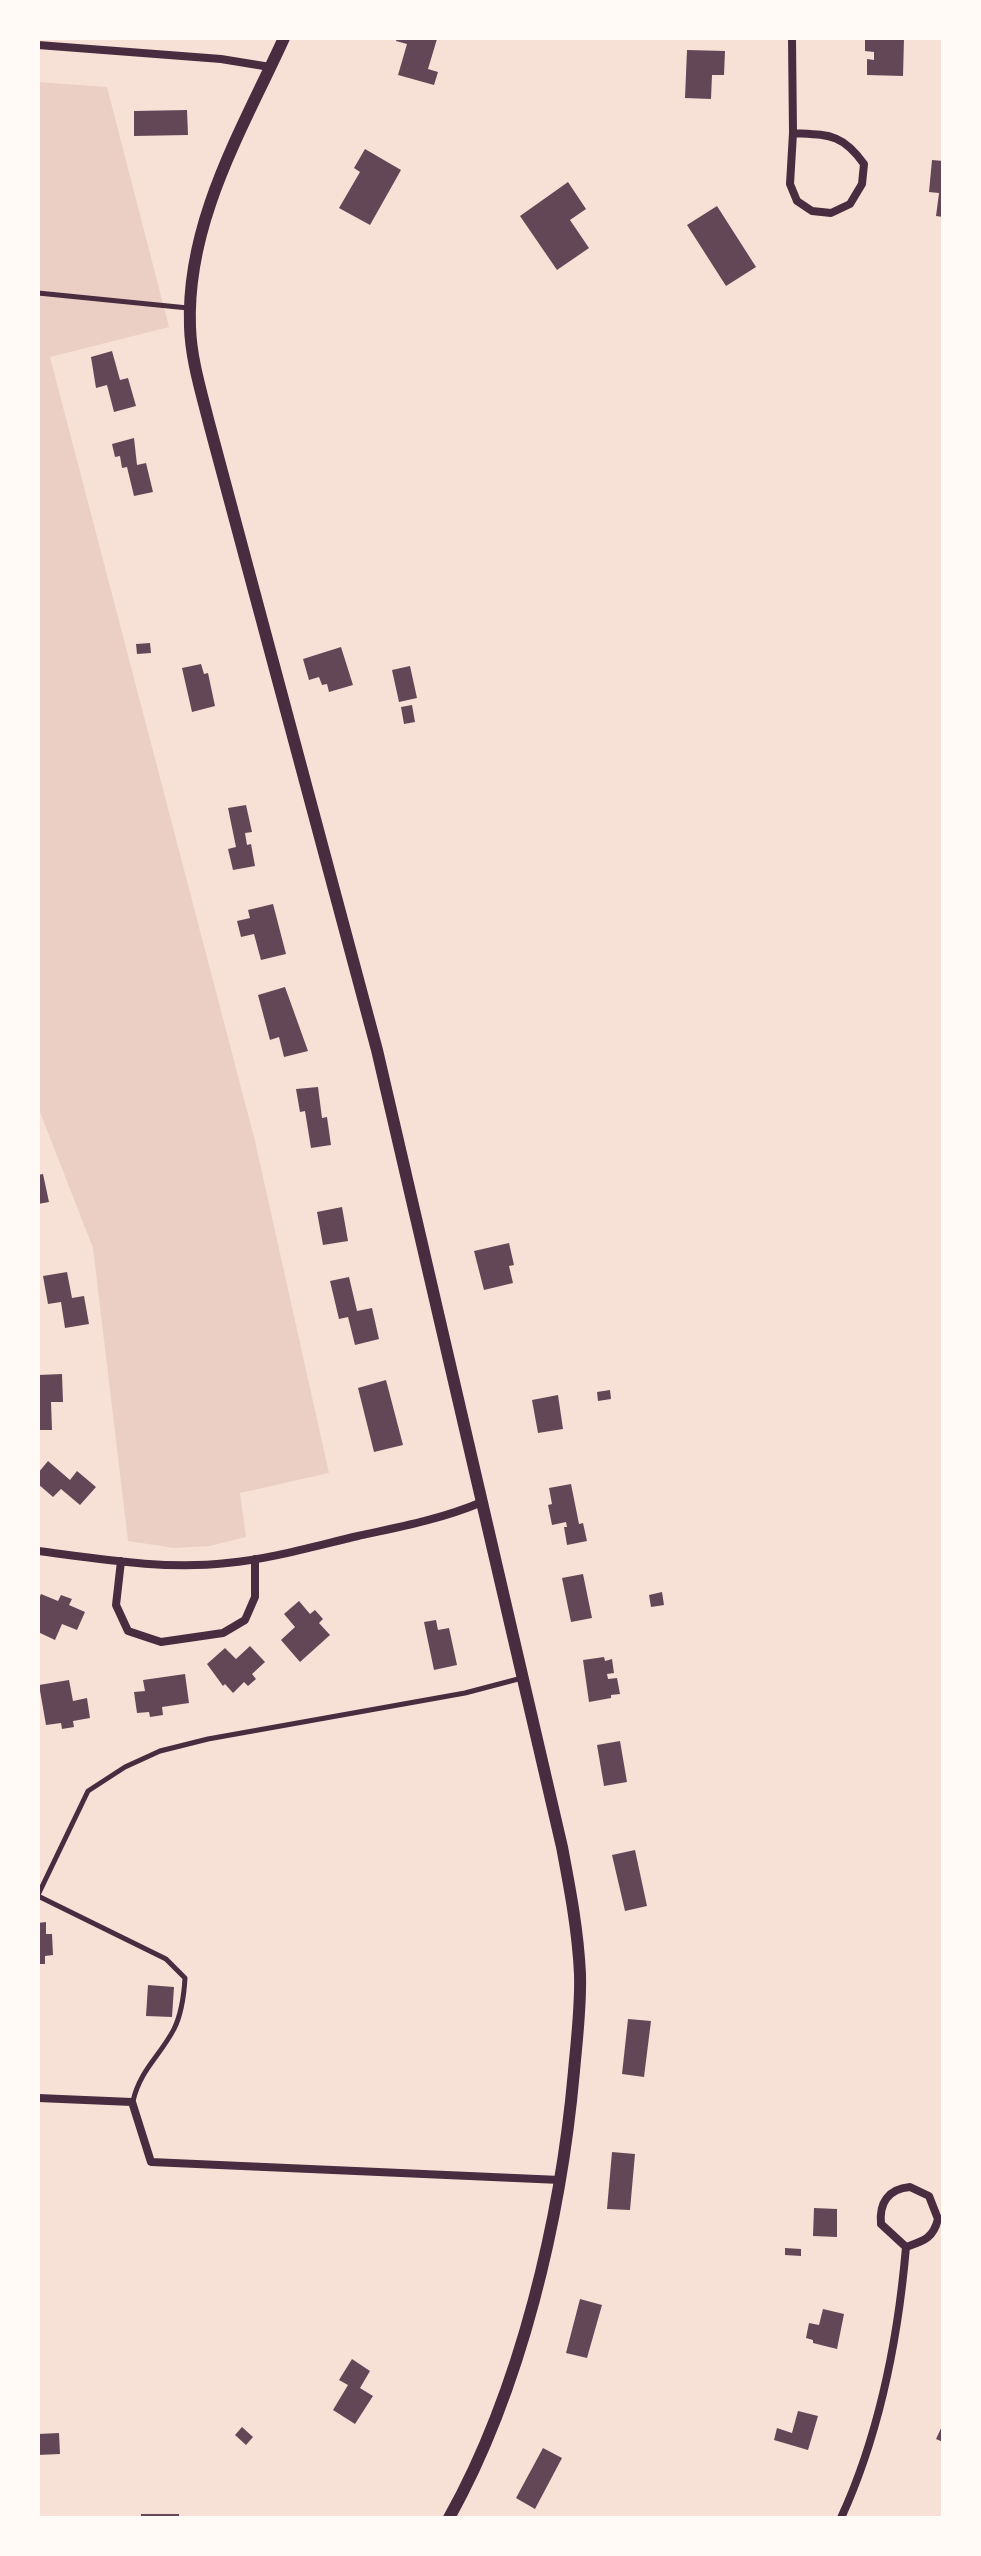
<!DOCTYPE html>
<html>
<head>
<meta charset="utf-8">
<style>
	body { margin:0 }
	#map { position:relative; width:981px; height:2556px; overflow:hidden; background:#f7e1d7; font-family:Helvetica,sans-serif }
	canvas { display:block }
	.frame { position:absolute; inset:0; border:40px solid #fffaf5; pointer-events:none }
</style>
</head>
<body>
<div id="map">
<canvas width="981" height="2556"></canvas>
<div class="frame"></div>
</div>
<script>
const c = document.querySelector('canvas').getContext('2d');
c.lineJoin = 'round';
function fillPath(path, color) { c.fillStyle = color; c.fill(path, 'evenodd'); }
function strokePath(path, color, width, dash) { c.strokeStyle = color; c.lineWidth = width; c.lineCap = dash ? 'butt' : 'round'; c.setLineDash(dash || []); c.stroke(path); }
const green = new Path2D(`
	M38,82L107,87L169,327L50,357L255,1141L329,1473L240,1493L246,1537L210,1546L174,1548L128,1541L93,1248L38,1107Z`);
const building = new Path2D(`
	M397,38L437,39L428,69L438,72L434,85L398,75L407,44L396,41Z
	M865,38H904L903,76L867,75V59L874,60V52L865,51Z
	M687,50L725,51L724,75H712L711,99L685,98Z
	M187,110L188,135L134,136V111Z
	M365,149L401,170L370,225L339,208L360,172L354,168Z
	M932,160L943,161V217L936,216L939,193L929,192Z
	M568,182L586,209L570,220L589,248L557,270L520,216Z
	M717,206L756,267L726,286L687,225Z
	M112,351L120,380L128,378L136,406L114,412L107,385L96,388L91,357Z
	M134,438L137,465L146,463L153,492L134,496L127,467L122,468L120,456L115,457L112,444Z
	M150,643L151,653L137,654L136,644Z
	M341,647L353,685L329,692L327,684L322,685L319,677L309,680L303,659Z
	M201,664L204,674L208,673L215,706L192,712L182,668Z
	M410,666L417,698L399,702L392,670Z
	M412,705L415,722L404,724L401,707Z
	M246,805L252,832L245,833L247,845L251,844L255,866L233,870L228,849L236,847L228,808Z
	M273,904L286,954L261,960L254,934L241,937L237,921L250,918L248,910Z
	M285,987L308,1051L284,1057L279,1037L270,1040L258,995Z
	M318,1087L322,1118L327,1117L331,1145L311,1148L305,1111L300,1112L296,1089Z
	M43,1174L49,1202L38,1204V1175Z
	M342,1207L348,1241L323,1245L317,1212Z
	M509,1243L514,1265L509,1266L513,1283L484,1290L474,1251Z
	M67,1272L72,1298L84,1296L89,1324L65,1328L61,1302L48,1304L43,1276Z
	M349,1277L357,1311L372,1308L379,1339L355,1345L348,1317L339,1319L330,1281Z
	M62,1374L63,1402H51L52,1430H38V1375Z
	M386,1380L403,1445L374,1452L358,1388Z
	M610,1390L611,1399L598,1401L597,1392Z
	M558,1395L563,1429L538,1433L532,1400Z
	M48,1461L70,1480L77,1471L96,1487L80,1505L61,1489L53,1497L38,1484V1473Z
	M571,1484L579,1524L583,1523L587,1541L567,1545L564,1527H567L566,1522L552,1525L548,1505L552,1504L549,1488Z
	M583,1574L592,1618L571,1622L562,1578Z
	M662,1592L664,1605L651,1607L649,1595Z
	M41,1594L58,1601L61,1595L72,1599L69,1605L85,1612L77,1630L62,1624L55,1640L38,1632V1600Z
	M299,1601L310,1614L315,1610L323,1619L319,1623L330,1635L300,1662L281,1640L295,1627L284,1614Z
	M436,1620L438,1630L449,1628L457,1665L434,1670L424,1622Z
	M250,1646L265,1662L252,1674L256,1679L248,1686L244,1682L233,1693L225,1684L223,1686L207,1664L225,1648L236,1659Z
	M604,1657L605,1661L612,1659L614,1673L607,1674L608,1679L617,1678L620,1694L611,1695V1698L589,1702L583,1660Z
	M185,1674L189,1703L162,1707L163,1715L150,1717L149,1712L137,1713L134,1692L145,1691L143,1680Z
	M69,1680L73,1701L87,1698L90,1718L73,1721L74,1727L62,1729L61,1723L46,1725L39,1685Z
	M620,1741L627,1782L604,1786L597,1745Z
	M635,1850L647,1906L625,1911L612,1855Z
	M46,1922V1934H52L53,1955L45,1956V1964H38V1923Z
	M148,1985L174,1987L172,2017L146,2016Z
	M628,2019L651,2021L644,2077L622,2074Z
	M612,2152L635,2154L630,2210L607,2209Z
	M814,2208L837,2209V2237L813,2236Z
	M785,2248L801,2249V2256L785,2255Z
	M580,2299L602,2305L587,2358L566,2353Z
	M823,2309L844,2314L837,2349L813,2343V2340L806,2338L809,2323L819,2325Z
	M352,2359L370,2371L360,2388L373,2396L355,2424L333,2410L348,2385L339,2380Z
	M798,2411L818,2416L808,2450L774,2440L777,2428L792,2433Z
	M943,2424V2442L936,2439Z
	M242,2427L253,2437L246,2445L235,2435Z
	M59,2433L60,2454L38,2455V2434Z
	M543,2448L562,2458L535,2509L516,2498Z
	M141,2514H179V2518H141Z`);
const service = new Path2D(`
	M38,293L188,308
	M38,1895L88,1791L125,1767L160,1751L208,1739L465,1693L522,1678
	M38,1896L166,1959L185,1978C184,1995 182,2013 174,2029C160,2056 140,2070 133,2101`);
const minor = new Path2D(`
	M792,38L793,133L790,184L797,201L812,211L831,213L850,204L862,184L864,164C842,133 828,135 793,133
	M38,45L221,59L270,67
	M38,1551C100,1559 164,1570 227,1563C271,1559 315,1546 358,1536C400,1527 442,1519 482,1502
	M121,1561L116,1605L128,1631L161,1642L223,1633L245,1620L255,1597V1559
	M38,2098L132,2102L151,2162L560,2180
	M841,2518C880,2433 898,2340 906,2247L881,2224C879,2203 888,2189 910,2187L929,2196L938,2219C933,2239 923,2241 906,2247`);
const secondary = new Path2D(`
	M284,38C242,130 186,222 190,327C191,359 201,391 209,423L377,1050L562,1847C570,1889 578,1931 580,1974C581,2006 577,2038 574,2071C561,2218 521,2389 449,2518`);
fillPath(green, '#ebcfc5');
fillPath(building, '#644757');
strokePath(service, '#4a2c40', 5);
strokePath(minor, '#4a2c40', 8);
strokePath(secondary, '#4a2c40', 12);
</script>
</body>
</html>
